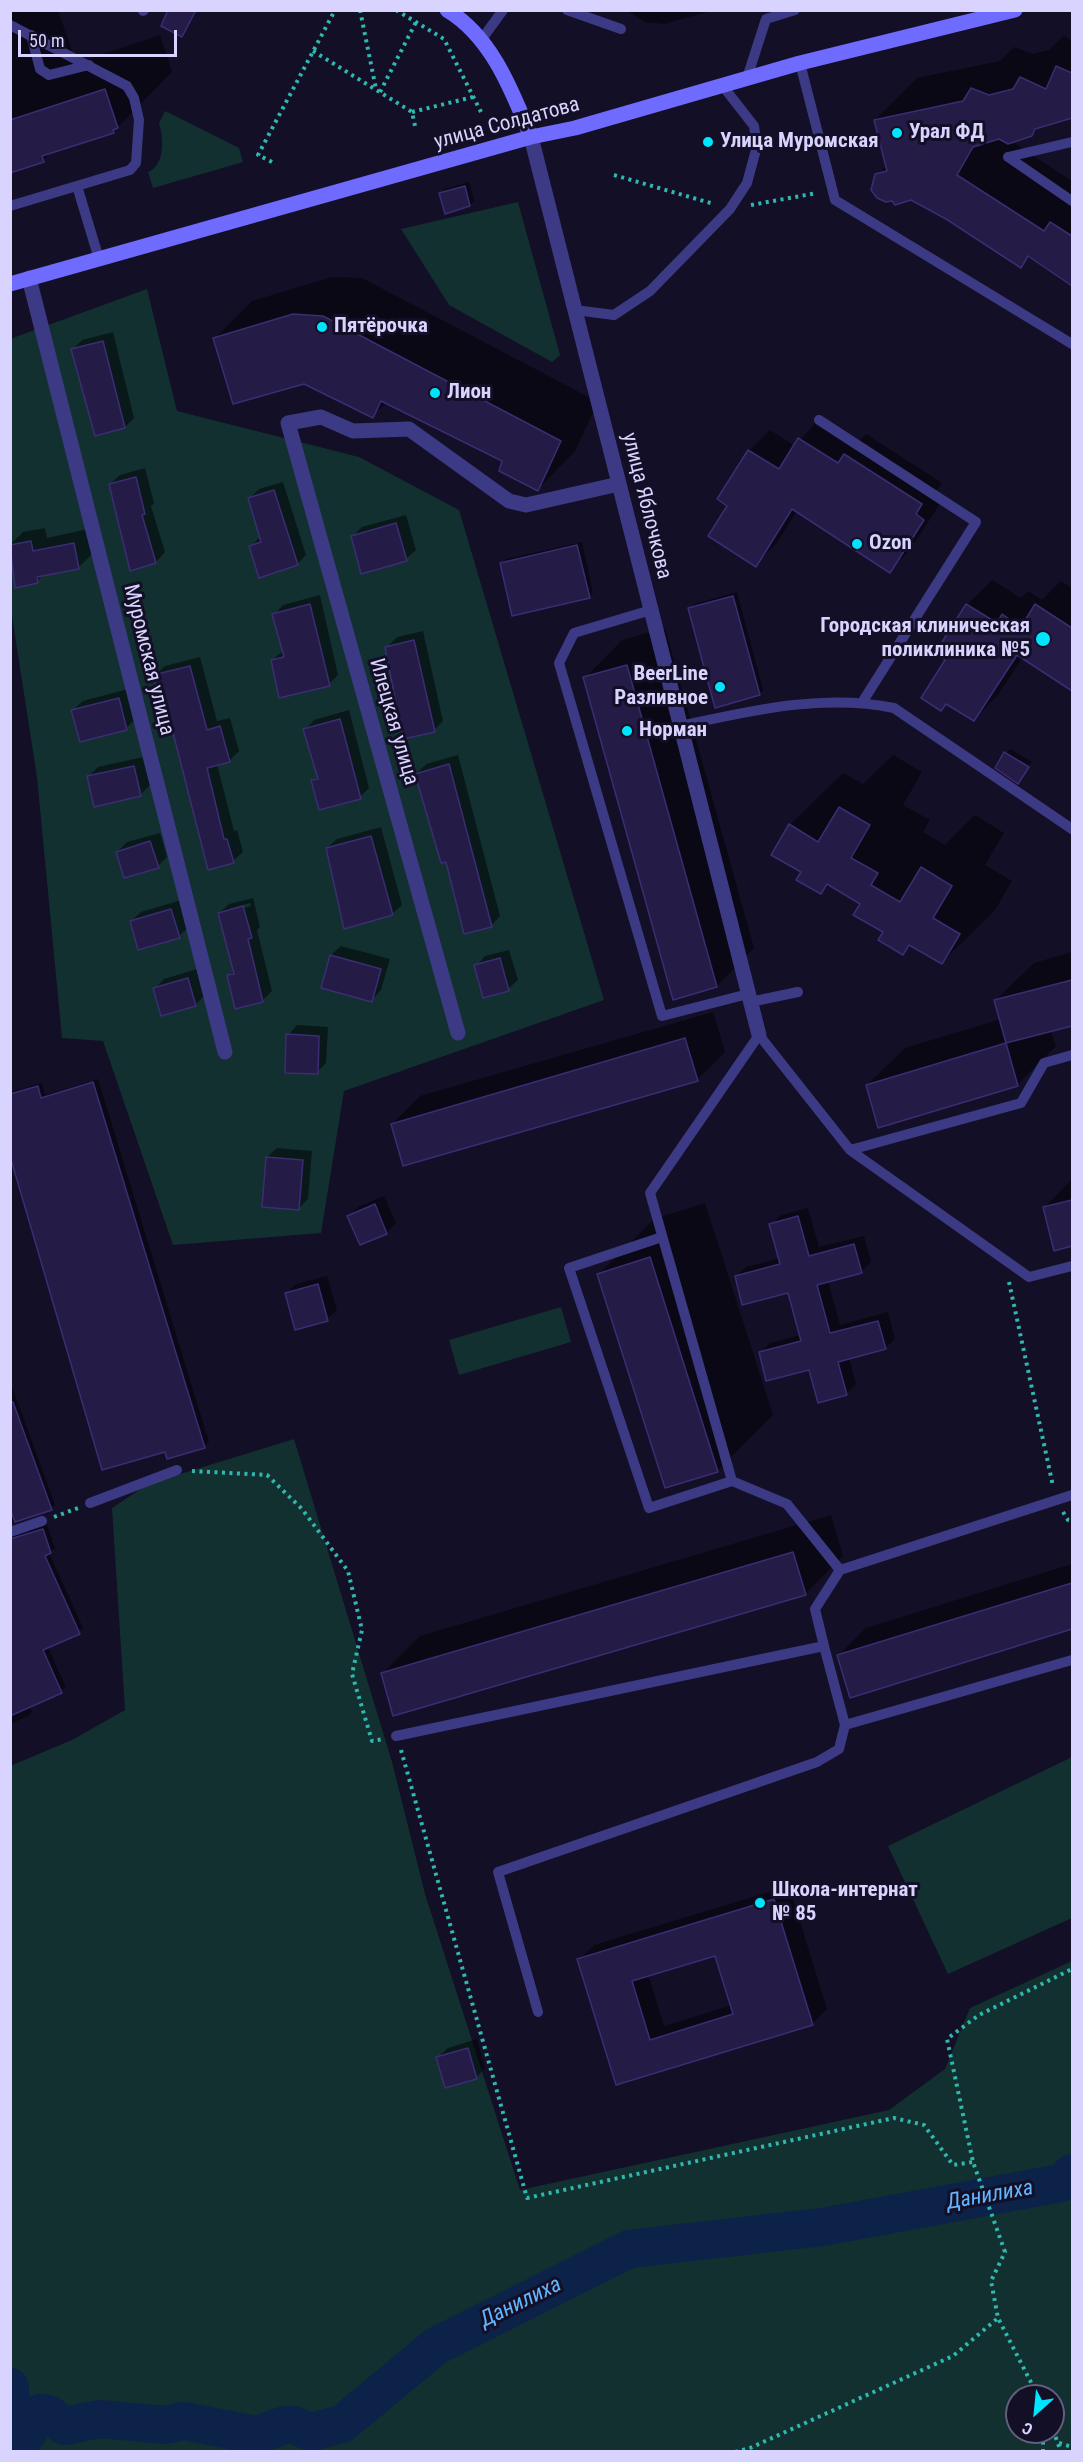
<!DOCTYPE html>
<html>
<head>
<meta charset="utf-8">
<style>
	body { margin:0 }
	#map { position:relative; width:1083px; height:2462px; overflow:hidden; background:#130f26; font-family:"Roboto Condensed",sans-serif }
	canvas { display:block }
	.frame { position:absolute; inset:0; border:12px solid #d9d4ff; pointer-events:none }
	.north { position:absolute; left:1005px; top:2384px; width:60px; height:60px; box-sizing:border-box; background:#130f26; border:2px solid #625e7d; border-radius:50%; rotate:207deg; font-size:16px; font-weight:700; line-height:24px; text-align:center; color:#d9d4ff }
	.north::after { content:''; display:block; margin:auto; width:21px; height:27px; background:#00e5ff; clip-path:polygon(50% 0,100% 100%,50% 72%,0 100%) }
	.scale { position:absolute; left:18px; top:30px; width:159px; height:27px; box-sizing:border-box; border:3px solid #d9d4ff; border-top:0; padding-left:8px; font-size:18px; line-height:21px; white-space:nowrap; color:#d9d4ff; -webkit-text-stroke:4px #130f26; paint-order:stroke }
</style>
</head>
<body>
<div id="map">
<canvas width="1083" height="2462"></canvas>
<div class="frame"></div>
<div class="north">С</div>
<div class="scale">50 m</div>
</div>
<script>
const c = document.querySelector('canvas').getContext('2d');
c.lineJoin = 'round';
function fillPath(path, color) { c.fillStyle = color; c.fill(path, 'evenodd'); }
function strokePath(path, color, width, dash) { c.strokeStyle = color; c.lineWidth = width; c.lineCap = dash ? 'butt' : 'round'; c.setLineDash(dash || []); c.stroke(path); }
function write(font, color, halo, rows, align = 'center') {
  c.font = font + ' "Roboto Condensed",sans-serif'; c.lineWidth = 6; c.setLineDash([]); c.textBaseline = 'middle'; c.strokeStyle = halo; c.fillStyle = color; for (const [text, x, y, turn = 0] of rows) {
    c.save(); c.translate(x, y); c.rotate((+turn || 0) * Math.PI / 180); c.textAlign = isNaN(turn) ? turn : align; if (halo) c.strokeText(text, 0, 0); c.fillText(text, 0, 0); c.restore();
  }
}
const green = new Path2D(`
	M165,111L239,148L243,162L153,188L148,172C166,165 163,137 159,123Z
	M518,202L560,355L552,362L449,305L401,229Z
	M147,289L177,411L359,457L459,510L604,1000L344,1091L321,1233L173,1245L103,1041L62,1038L37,777L11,610L10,339Z
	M561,1307L571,1342L459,1375L449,1340Z
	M294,1439L392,1762L425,1894L520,2190L889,2110L945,2069L970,2008L1072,1961V2451H11L10,1766L72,1740L125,1710L112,1508L148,1484ZM1017,2396H1053V2432H1017Z
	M1072,1757V1918L948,1974L888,1846Z`);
const shadow = new Path2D(`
	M10,10H58L76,63L160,35L172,72L113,132L52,152L43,160L10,171Z
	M626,10H715L664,24L645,22Z
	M1063,36L1072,40V116L1041,125L1032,135L1011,141L1072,181V284L1031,256L1020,266L877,175L887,165L875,120L917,78L1000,61L1014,47L1032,54L1049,50Z
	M469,182L474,201L470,205L440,193L445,189Z
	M332,277L362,278L598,402L575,451L538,489L503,460L387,402L372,416L214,339L252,301Z
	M113,332L134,418L125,427L73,349L82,340Z
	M820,418L858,442L866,434L942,483L935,493L943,499L910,550L889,571L797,511L776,544L755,565L729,505L719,498L749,451L770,430L795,446Z
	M145,468L154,503L151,506L165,552L156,562L131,569L110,484L120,475Z
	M283,482L306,555L297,564L251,546L260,537L250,498L259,489Z
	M406,515L416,550L406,559L352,537L362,527Z
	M45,528L47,538L88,529L93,553L79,567L44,574L37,581L16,586L10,545L23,532Z
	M582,542L593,593L589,597L502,564L506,559Z
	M992,580L1021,598L1028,591L1042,600L1061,581L1072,588V689L1023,657L998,695L974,719L948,703L941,710L947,659L937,652L967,605Z
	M737,592L763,690L759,694L690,608L694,604Z
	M320,595L338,675L329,684L272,660L284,650L274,615L283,605Z
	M665,628L754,948L717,986L585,678L622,640Z
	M423,631L443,721L434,730L404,738L387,647L397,637Z
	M200,657L217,721L230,718L239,751L229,761L217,764L234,831L237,830L243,852L233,861L155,675L165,666Z
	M128,689L136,719L126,728L73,710L83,701Z
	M349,710L369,788L360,797L313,781L319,775L305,730L314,720Z
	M10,735L12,807L10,808Z
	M1010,749L1032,762L1018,782L997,767Z
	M458,755L500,916L491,926L447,860L416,774L426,764Z
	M893,755L922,772L903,805L930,820L923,832L945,845L975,815L1004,833L985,865L1012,881L995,910L942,962L911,944L903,953L862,903L830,884L821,893L803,872L790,825L843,773L863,784Z
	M143,757L150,785L140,795L88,777L98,767Z
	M381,827L402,905L392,914L327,848L337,839Z
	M160,833L167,857L158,866L117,852L127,842Z
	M253,898L260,927L257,930L272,991L262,1001L229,976L234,970L219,913L229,904ZM250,903L251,906L229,912V909Z
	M181,900L189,927L179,936L131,921L141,912Z
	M341,946L390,959L381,990L372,1000L331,955Z
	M509,950L518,980L508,989L476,966L485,956Z
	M1072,952V1024L1050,1030L1056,1046L1018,1084L879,1126L867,1085L905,1048L1001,1019L996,1000L1034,963Z
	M197,969L205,995L195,1005L155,988L164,979Z
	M713,1012L725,1052L697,1080L392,1124L420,1096Z
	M297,1025L328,1027L326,1063L317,1072L288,1035Z
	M98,1079L209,1442L204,1446L10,1150V1092L42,1083L45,1095Z
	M277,1148L312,1151L308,1199L299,1208L267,1157Z
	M1072,1179V1244L1055,1249L1044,1208Z
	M384,1196L396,1223L386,1233L349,1216L358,1207Z
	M705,1203L773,1415L718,1470L666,1486L599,1274L654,1219Z
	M808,1208L819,1247L864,1236L871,1262L861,1272L828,1281L840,1325L888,1312L895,1339L885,1348L849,1358L856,1384L847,1393L819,1401L810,1368L760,1353L770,1343L801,1335L789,1291L736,1276L746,1267L780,1258L771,1225L781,1215Z
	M327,1276L337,1310L327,1319L287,1294L296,1284Z
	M10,1381L55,1505L51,1509L10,1522Z
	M831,1515L843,1556L805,1594L382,1674L420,1636Z
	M47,1525L55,1548L49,1553L83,1628L48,1647L66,1688L30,1706L32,1712L28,1716L10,1724V1534L17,1535Z
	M1072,1564V1628L851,1696L838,1656L866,1628Z
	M789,1886L827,2009L812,2024L617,2084L579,1960L594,1945ZM716,1954L732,2005L664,2026L648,1974Z
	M477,2039L485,2068L476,2078L438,2057L448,2048Z`);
const river = new Path2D(`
	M10,2387V2404
	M10,2440C30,2444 29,2424 40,2413L49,2414L64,2426L100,2419L164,2425L184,2421L256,2435L285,2425H294L311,2432L342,2424L436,2346L629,2249L822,2227L1061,2183L1072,2173`);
const building = new Path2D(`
	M168,10H196L182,37L161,26Z
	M1056,66L1072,73V118L1035,129L1032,136L1008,144L999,139L973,147L957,175L1044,231L1050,222L1072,236V286L1028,256L1021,268L946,219L911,200L895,205L892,201L886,202L877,198L871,190L875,174L887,171L874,120L963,101L971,88L989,95L1013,89L1020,77L1046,89Z
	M105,89L118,128L113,130L114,133L42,156L44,162L10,173V120Z
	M465,186L470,206L445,214L439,193Z
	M293,314L323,316L561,441L538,491L499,471L502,461L381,401L373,418L304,384L233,404L213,338Z
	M103,341L125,428L95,436L71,349Z
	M798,438L838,463L844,454L922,504L916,514L924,520L890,573L792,509L756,567L708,536L727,506L717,499L748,450L779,469Z
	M136,477L145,514L142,515L156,563L130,571L109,484Z
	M274,490L298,565L259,578L249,546L261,542L248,498Z
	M396,523L407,561L361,574L351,536Z
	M31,541L33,551L74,543L79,569L37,577L38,583L15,588L10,545Z
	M577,545L590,598L512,616L500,563Z
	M733,596L760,695L715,708L688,608Z
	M310,604L330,686L279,698L271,660L284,657L272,614Z
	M966,604L997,623L1002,614L1021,627L1035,604L1072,628V691L1017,655L974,721L946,704L941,711L921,698L945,660L935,653Z
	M414,640L435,732L403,739L385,647Z
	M627,665L717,987L673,1000L583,677Z
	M190,666L207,730L220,726L230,762L207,768L224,839H227L234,863L208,870L168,713L164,715L153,675Z
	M119,698L127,730L80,742L71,710Z
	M340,719L361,799L319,810L311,780L318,779L303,729Z
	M1004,752L1029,767L1018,784L995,768Z
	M449,764L492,927L464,934L446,862L441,863L415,774Z
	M134,766L141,796L94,807L87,776Z
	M839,807L870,825L851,858L878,873L871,885L900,902L921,867L952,886L933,918L960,934L942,964L909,945L903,955L878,940L883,932L853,915L860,904L827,884L821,894L796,880L801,872L771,855L789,824L818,842Z
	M371,836L393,915L344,929L326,848Z
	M150,841L159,868L124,878L116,852Z
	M243,906L252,938L248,939L263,1002L235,1009L227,975L234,974L218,913Z
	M171,909L180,938L138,950L130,921Z
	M330,955L381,969L372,1002L321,988Z
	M500,958L509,991L483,998L474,965Z
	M188,978L196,1006L161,1016L153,988Z
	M1072,980V1026L1006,1043L994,1000Z
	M286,1034L319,1036L318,1074L285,1073Z
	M685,1038L698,1081L403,1166L391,1124Z
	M1006,1043L1018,1086L878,1128L866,1085Z
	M93,1082L205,1448L167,1459L165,1452L102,1470L10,1156V1094L38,1086L41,1098Z
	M266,1157L303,1160L299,1210L262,1207Z
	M1072,1200V1246L1054,1251L1043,1207Z
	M375,1204L387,1234L360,1245L347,1216Z
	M798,1216L809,1256L854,1244L862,1273L817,1285L830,1333L878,1321L886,1349L838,1362L847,1395L818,1403L809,1370L766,1381L759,1352L801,1341L788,1293L742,1305L735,1276L780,1264L769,1224Z
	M650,1257L718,1472L665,1488L597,1274Z
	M318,1284L328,1321L295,1330L285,1293Z
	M13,1402L52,1510L15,1522L10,1509V1403Z
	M43,1529L51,1553L45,1556L80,1634L43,1650L62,1693L10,1716V1539Z
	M793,1552L806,1595L393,1716L381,1673Z
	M1072,1583V1629L850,1698L837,1655Z
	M774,1899L813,2025L616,2085L577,1959ZM715,1956L733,2014L650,2040L632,1981Z
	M468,2048L477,2079L445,2088L436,2057Z`);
const path = new Path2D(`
	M360,10L376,89
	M396,10L444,39L481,112
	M313,51L412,112L415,126
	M380,92L416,22
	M412,112L473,97
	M272,162L258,155L335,10
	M614,175L714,204
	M751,205L817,193
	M1009,1282L1053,1486
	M192,1471L267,1475L302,1509L348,1571L362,1630L352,1674L372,1741L384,1739
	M1063,1512L1068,1520L1072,1521
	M54,1517L78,1508
	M401,1750L527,2198L894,2118L924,2125L953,2165L973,2162
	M1038,2396L998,2318L991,2281L1005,2252L973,2162L947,2039L979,2015L1072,1969
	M1053,2430L1061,2452
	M1059,2443L1072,2447
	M735,2452L750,2448L953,2356L998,2318
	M1043,2452V2432`);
const lane = new Path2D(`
	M567,10L621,29
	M143,11L144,10
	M10,25L127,86L134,98L139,120L136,163L130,170L10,206
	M31,35L40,69L49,75L89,65
	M482,39L503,10
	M800,63L835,200L1072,344
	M747,78L766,19L795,10
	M1008,157L1072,201
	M1008,157L1072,142
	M77,186L99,259
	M575,310L614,315L650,291L730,209L747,183L757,146L754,126L722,85
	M819,420L976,522L863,701
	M651,610L574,633L559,663L662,1016L748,994
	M680,726C750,711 823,693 894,708L1072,829
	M750,1002L798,992
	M850,1150L1021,1103L1044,1063L1072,1055
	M662,1237L569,1268L649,1508L732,1481
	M1072,1266L1029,1277L850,1150L759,1035L650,1193L732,1481L787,1504L840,1570L1072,1495
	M90,1503L177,1470
	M10,1532L42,1521
	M824,1646L845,1725L1072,1660
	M396,1736L824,1646L815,1609L840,1570
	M538,2012L498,1872L817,1762L839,1749L845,1725`);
const street = new Path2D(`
	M531,137L759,1035
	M29,278L225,1052
	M458,1033L288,423L321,417L353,431L409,429L509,501L526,505L619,484`);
const secondary = new Path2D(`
	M447,10C492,37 512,91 531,137
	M10,284L531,137L575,128L800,63L1015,10`);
const markers = [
	[897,133,6,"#00e5ff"],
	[708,142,6,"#00e5ff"],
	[322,327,6,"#00e5ff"],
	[435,393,6,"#00e5ff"],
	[857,544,6,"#00e5ff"],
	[1043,639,8,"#00e5ff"],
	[720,687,6,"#00e5ff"],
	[627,731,6,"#00e5ff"],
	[760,1903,6,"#00e5ff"]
];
const streetNames = [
	["улица Солдатова",507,124,-15],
	["улица Яблочкова",646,506,76],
	["Муромская улица",148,660,76],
	["Илецкая улица",393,722,74]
];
const poiNames = [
	["Урал ФД",909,133],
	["Улица Муромская",720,142],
	["Пятёрочка",334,327],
	["Лион",447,393],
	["Ozon",869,544],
	["Городская клиническая",1030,627,"right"],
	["поликлиника №5",1030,651,"right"],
	["BeerLine",708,675,"right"],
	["Разливное",708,699,"right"],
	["Норман",639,731],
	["Школа-интернат",772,1891],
	["№ 85",772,1915]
];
const waterNames = [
	["Данилиха",990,2196,-10],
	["Данилиха",521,2303,-26]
];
fillPath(green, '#12302f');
fillPath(shadow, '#0007');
strokePath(river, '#0c2248', 38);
fillPath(building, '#241b47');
strokePath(building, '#3b2d73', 1.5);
strokePath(path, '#2fb8b0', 4, [3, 4.5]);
strokePath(lane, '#3d3a85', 10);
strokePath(street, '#3d3a85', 15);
strokePath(secondary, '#6f6bff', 15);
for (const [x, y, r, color] of markers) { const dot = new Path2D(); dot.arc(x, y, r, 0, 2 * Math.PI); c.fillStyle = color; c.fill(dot); strokePath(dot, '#130f26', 2); }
write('21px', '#d9d4ff', '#130f26', streetNames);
write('bold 21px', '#d9d4ff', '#130f26', poiNames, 'left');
write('italic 22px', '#62b6ff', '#130f26', waterNames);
</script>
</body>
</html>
